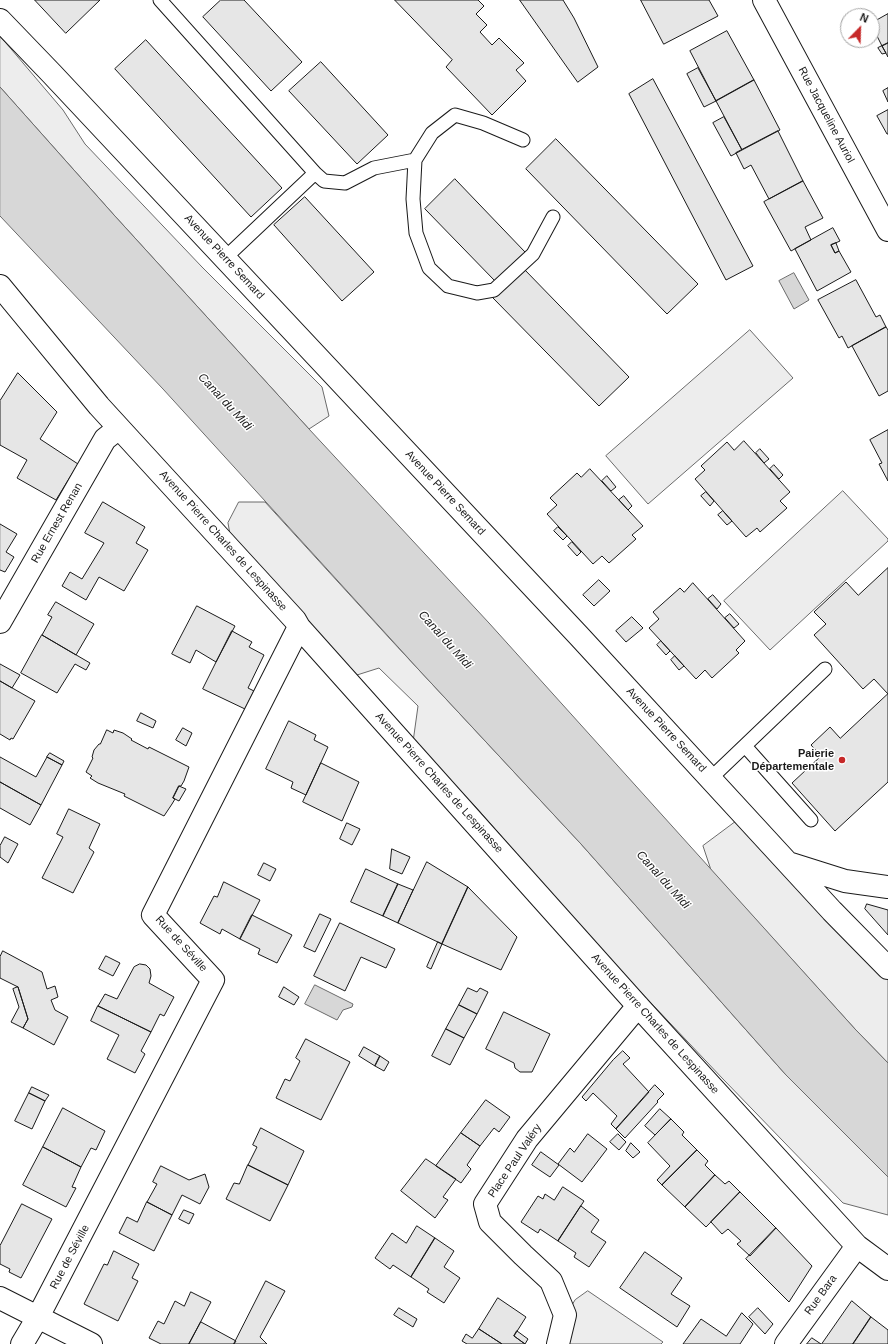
<!DOCTYPE html>
<html>
<head>
<meta charset="utf-8">
<style>
	body { margin:0 }
	#map { position:relative; width:888px; height:1344px; overflow:hidden; background:#fff; font-family:Arial,sans-serif }
	canvas { display:block }
	.north { position:absolute; left:840px; top:8px; width:40px; height:40px; box-sizing:border-box; background:#fff; border:1px solid #a3a3a3; border-radius:50%; rotate:23deg; font-size:11px; font-weight:700; line-height:16px; text-align:center; color:#1a1a1a }
	.north::after { content:''; display:block; margin:auto; width:14px; height:18px; background:#c62828; clip-path:polygon(50% 0,100% 100%,50% 72%,0 100%) }
</style>
</head>
<body>
<div id="map">
<canvas width="888" height="1344"></canvas>
<div class="north">N</div>
</div>
<script>
const c = document.querySelector('canvas').getContext('2d');
c.lineJoin = 'round';
function fillPath(path, color) { c.fillStyle = color; c.fill(path, 'evenodd'); }
function strokePath(path, color, width, dash) { c.strokeStyle = color; c.lineWidth = width; c.lineCap = dash ? 'butt' : 'round'; c.setLineDash(dash || []); c.stroke(path); }
function write(font, color, halo, rows, align = 'center') {
  c.font = font + ' Arial,sans-serif'; c.lineWidth = 3; c.setLineDash([]); c.textBaseline = 'middle'; c.strokeStyle = halo; c.fillStyle = color; for (const [text, x, y, turn = 0] of rows) {
    c.save(); c.translate(x, y); c.rotate((+turn || 0) * Math.PI / 180); c.textAlign = isNaN(turn) ? turn : align; if (halo) c.strokeText(text, 0, 0); c.fillText(text, 0, 0); c.restore();
  }
}
const built = new Path2D(`
	M0,36L63,110L85,144L202,267L322,387L329,416L309,429L114,215L0,87Z
	M750,330L793,378L648,504L606,456Z
	M843,491L888,539V541L770,650L724,601Z
	M239,502H265L392,641L581,844L786,1075L888,1177V1215L843,1203L723,1079L597,946L475,806L413,742L418,706L379,668L357,675L231,540L228,523Z
	M738,820L888,959V1063L855,1029L711,870L703,846Z
	M588,1291L663,1342L661,1344H549L575,1300Z`);
const water = new Path2D(`
	M0,87L114,215L309,429L489,623L855,1029L888,1063V1177L786,1075L581,844L419,670L163,389L0,216Z
	M794,273L809,300L794,309L779,281Z
	M315,985L353,1004L352,1007L343,1010L337,1020L305,1004Z`);
const building = new Path2D(`
	M35,0H100L66,33Z
	M221,0H244L302,62L271,91L203,17Z
	M395,0H478L484,6L476,14L487,25L480,32L492,45L499,38L524,63L516,70L526,81L492,115L446,67L452,60Z
	M520,0H563L574,18L598,67L578,82Z
	M641,0H709L718,16L664,44Z
	M888,14V43L882,46L877,36L872,39V23Z
	M727,31L754,80L716,101L690,51Z
	M146,40L282,188L251,217L115,69Z
	M888,43V57L882,46Z
	M882,46L886,53L882,54L878,48Z
	M321,62L388,135L357,164L289,91Z
	M698,68L716,101L704,107L687,74Z
	M653,79L753,266L726,280L629,94Z
	M754,80L780,130L742,150L716,101Z
	M888,88V102L883,91Z
	M888,110V134H887L877,116Z
	M724,117L742,150L731,156L713,123Z
	M778,131L803,181L769,199L751,165L744,169L736,153Z
	M556,139L698,284L667,314L526,169Z
	M455,179L525,252L495,281L425,209Z
	M803,181L823,218L805,227L811,240L791,251L764,202Z
	M305,197L374,272L342,301L274,225Z
	M833,228L840,241L831,245L835,253L839,251L851,272L817,291L795,249Z
	M836,243L839,251L835,253L831,245Z
	M523,268L629,377L599,406L493,298Z
	M856,280L876,317L880,315L886,327L848,348L842,336L839,338L818,300Z
	M886,327L888,330V391L879,396L852,346Z
	M18,373L57,412L40,439L78,464L56,500L17,478L27,460L0,445V401Z
	M888,430V481L879,464L882,463L870,440Z
	M744,441L790,492L780,501L787,508L760,532L757,528L746,537L695,479L705,470L701,466L727,442L734,450Z
	M760,449L769,459L764,463L756,453Z
	M774,465L783,475L779,479L770,469Z
	M590,469L643,526L632,535L636,539L609,563L602,556L593,564L547,514L557,505L550,498L577,473L581,477Z
	M607,476L616,487L611,491L602,481Z
	M706,492L714,501L710,506L701,496Z
	M624,496L632,506L628,510L619,500Z
	M103,502L145,527L136,543L148,550L124,591L99,577L86,600L62,586L70,572L82,579L104,543L85,533Z
	M723,511L732,521L727,525L718,515Z
	M0,524L17,534L6,552L14,557L5,572L0,570Z
	M558,527L567,536L563,540L554,531Z
	M572,542L581,552L577,556L568,546Z
	M888,568V694L874,679L863,689L814,635L826,624L814,612L846,582L858,595Z
	M599,580L610,591L594,606L583,595Z
	M693,583L745,641L736,650L739,653L712,678L705,670L696,679L649,628L659,619L653,612L680,588L684,592Z
	M713,595L721,604L717,609L708,599Z
	M56,602L94,624L76,655L42,635L52,617L48,615Z
	M197,606L235,626L216,662L196,650L190,663L172,654Z
	M730,614L739,624L734,628L725,618Z
	M632,617L643,628L626,642L616,631Z
	M232,631L252,642L249,647L264,655L248,688L254,691L245,709L203,689Z
	M42,635L90,663L86,670L75,664L57,693L21,673Z
	M661,641L670,651L666,655L657,645Z
	M675,656L684,666L679,670L671,660Z
	M0,664L20,675L12,688L0,681Z
	M0,681L35,701L13,739L11,738L10,740L0,734Z
	M888,694V782L835,831L792,783L821,756L811,745L830,727L840,738Z
	M141,713L156,721L153,728L137,721Z
	M289,721L316,735L314,740L328,747L306,795L291,788L293,782L266,769Z
	M183,728L192,733L186,746L176,740Z
	M107,730L113,733L114,730L123,733L132,739L131,740L148,749L149,747L189,767L184,781L181,786H179L173,798L175,799L172,804L164,816L124,796L125,794L98,783L90,778L92,776L86,772L93,758L92,757L94,750L99,744H100Z
	M50,753L64,761L62,765L47,757Z
	M0,757L36,777L47,757L62,765L41,805L0,782Z
	M321,763L359,782L342,821L303,802Z
	M0,782L41,805L30,825L0,808Z
	M179,786L186,789L179,801L173,798Z
	M69,809L100,824L89,848L94,852L73,893L42,878L63,837L57,834Z
	M347,823L360,829L352,845L340,839Z
	M5,837L18,844L8,863L0,857V846Z
	M392,849L410,857L402,874L390,869Z
	M427,862L468,887L442,944L398,923Z
	M264,863L276,869L270,881L258,875Z
	M366,869L398,884L383,916L351,902Z
	M224,882L260,900L240,939L222,929L220,934L200,923L214,896L217,897Z
	M398,884L413,890L398,923L383,916Z
	M468,887L517,937L501,970L442,944Z
	M867,904L888,910V935L865,909Z
	M320,914L331,919L315,952L304,947Z
	M252,915L292,935L277,963L258,954L260,949L240,939Z
	M340,923L395,949L386,968L361,957L345,991L314,976Z
	M438,942L442,944L431,969L427,967Z
	M3,951L42,972L47,989L55,986L58,997L51,1000L55,1010L68,1017L54,1045L23,1028L28,1019L18,987L0,978V957Z
	M106,956L120,963L113,976L99,969Z
	M140,964L146,965L150,969L151,976L149,983L174,997L164,1016L160,1014L151,1032L98,1006L105,994L117,999L134,967Z
	M18,987L28,1019L23,1028L11,1022L19,1007L13,989Z
	M284,987L299,997L294,1005L279,997Z
	M468,988L477,992L480,988L488,992L477,1014L459,1005Z
	M459,1005L477,1014L464,1038L446,1029Z
	M98,1006L151,1032L141,1051L145,1054L135,1073L107,1059L119,1035L91,1021Z
	M504,1012L550,1034L532,1072H520L515,1068L514,1063L486,1049Z
	M446,1029L464,1038L450,1065L432,1056Z
	M306,1039L350,1062L321,1120L276,1098L285,1079L290,1081L300,1061L296,1058Z
	M364,1047L380,1056L375,1066L359,1056Z
	M623,1051L630,1058L623,1064L649,1092L616,1129L611,1124L617,1116L593,1093L586,1101L582,1097L613,1060Z
	M380,1056L389,1062L384,1071L375,1066Z
	M655,1085L664,1094L657,1101L658,1102L625,1138L616,1129Z
	M32,1087L49,1095L45,1101L29,1093Z
	M29,1093L45,1101L32,1129L15,1121Z
	M486,1100L510,1117L499,1132L494,1128L480,1146L461,1133Z
	M63,1108L105,1131L96,1150L91,1148L81,1167L43,1147Z
	M660,1109L671,1119L655,1135L645,1126Z
	M671,1119L684,1132L682,1135L697,1150L662,1185L657,1180L670,1166L648,1143Z
	M261,1128L304,1151L288,1185L248,1165L257,1147L253,1145Z
	M461,1133L480,1146L467,1165L471,1169L461,1183L436,1166Z
	M588,1134L607,1149L582,1182L558,1164L570,1148L574,1152Z
	M618,1134L626,1142L619,1150L610,1142Z
	M631,1143L640,1152L633,1158L626,1151Z
	M43,1147L81,1167L72,1187L76,1188L66,1207L23,1185Z
	M697,1150L708,1161L705,1165L715,1175L685,1207L662,1185Z
	M541,1152L559,1165L550,1177L532,1165Z
	M426,1159L456,1179L443,1197L448,1200L435,1218L401,1191Z
	M248,1165L288,1185L270,1221L226,1199L234,1183L239,1184Z
	M161,1166L189,1180L205,1174L209,1187L200,1204L182,1195L172,1215L147,1202L157,1184L153,1182Z
	M715,1175L725,1184L729,1181L740,1192L706,1227L685,1207Z
	M563,1187L584,1201L558,1241L540,1229L538,1233L521,1222L538,1196L543,1199L545,1194L554,1200Z
	M740,1192L776,1228L750,1256L737,1244L741,1241L728,1229L722,1234L711,1222Z
	M147,1202L172,1215L154,1251L119,1233L127,1217L137,1222Z
	M22,1204L52,1219L21,1278L9,1272L10,1269L0,1264V1246Z
	M581,1206L599,1220L591,1232L606,1242L589,1267L574,1257L576,1253L558,1241Z
	M184,1210L194,1214L189,1224L179,1219Z
	M417,1226L435,1238L411,1277L393,1265L390,1269L375,1258L392,1233L406,1243Z
	M776,1228L812,1266L789,1302L746,1259Z
	M435,1238L454,1251L444,1267L460,1278L444,1303L427,1292L429,1289L411,1277Z
	M114,1251L139,1264L132,1278L138,1281L118,1321L84,1304L104,1264L107,1265Z
	M645,1252L682,1278L671,1294L690,1306L677,1327L620,1288Z
	M266,1281L285,1291L260,1337L267,1344H234Z
	M191,1292L211,1302L189,1344H161L149,1338L158,1321L164,1324L175,1301L184,1306Z
	M498,1298L526,1317L514,1336L525,1344H502L479,1329Z
	M852,1301L871,1317L853,1344H822Z
	M399,1308L417,1319L413,1327L394,1315Z
	M758,1308L773,1324L765,1334L749,1317Z
	M742,1313L753,1324L740,1344H683L701,1319L726,1336Z
	M871,1317L888,1330V1344H853Z
	M201,1322L236,1341L234,1344H189Z
	M479,1329L502,1344H467L462,1341L466,1334L472,1338Z
	M517,1331L528,1339L525,1344L514,1336Z
	M812,1338L821,1344H807Z`);
const lane = new Path2D(`
	M160,0L315,173L324,181L345,183L374,168L415,160L432,133L455,115L483,123L523,140
	M415,160L413,199L416,233L429,268L448,286L477,293L494,290L533,254L553,217
	M225,258L315,173
	M745,746L811,820
	M710,779L825,669`);
const street = new Path2D(`
	M764,0L888,230
	M0,20L52,74L579,636L832,911L888,968
	M0,286L99,406L295,620L299,627L638,1006L857,1246L888,1269
	M0,622L105,439L119,428
	M788,863L845,881L888,887
	M0,1298L91,1344
	M22,1344L38,1317L213,980L153,915L299,627
	M558,1344L565,1315L551,1281L523,1255L490,1222L485,1204L527,1139L638,1006
	M786,1344L857,1246`);
const markers = [
	[842,760,4,"#c62828"]
];
const streetNames = [
	["Rue Jacqueline Auriol",826,115,62],
	["Avenue Pierre Semard",224,257,47],
	["Avenue Pierre Semard",445,493,47],
	["Rue Ernest Renan",57,523,-60],
	["Avenue Pierre Charles de Lespinasse",223,541,48],
	["Avenue Pierre Semard",666,730,47],
	["Avenue Pierre Charles de Lespinasse",439,783,48],
	["Rue de Séville",181,944,48],
	["Avenue Pierre Charles de Lespinasse",655,1024,48],
	["Place Paul Valéry",515,1161,-56],
	["Rue de Séville",70,1257,-62],
	["Rue Bara",821,1295,-54]
];
const poiNames = [
	["Paierie",834,754],
	["Départementale",834,767]
];
const waterNames = [
	["Canal du Midi",225,402,47],
	["Canal du Midi",445,640,48],
	["Canal du Midi",663,880,48]
];
fillPath(built, '#ededed');
strokePath(built, '#6a6a6a', 1);
fillPath(water, '#d7d7d7');
strokePath(water, '#6a6a6a', 1);
fillPath(building, '#e6e6e6');
strokePath(building, '#1a1a1a', 1);
strokePath(lane, '#1a1a1a', 15);
strokePath(street, '#1a1a1a', 24);
strokePath(lane, '#fff', 13);
strokePath(street, '#fff', 22);
for (const [x, y, r, color] of markers) { const dot = new Path2D(); dot.arc(x, y, r, 0, 2 * Math.PI); c.fillStyle = color; c.fill(dot); strokePath(dot, '#fff', 1.5); }
write('11px', '#1a1a1a', '#fff', streetNames);
write('bold 11px', '#1a1a1a', '#fff', poiNames, 'right');
write('italic 12px', '#1a1a1a', '#fff', waterNames);
</script>
</body>
</html>
